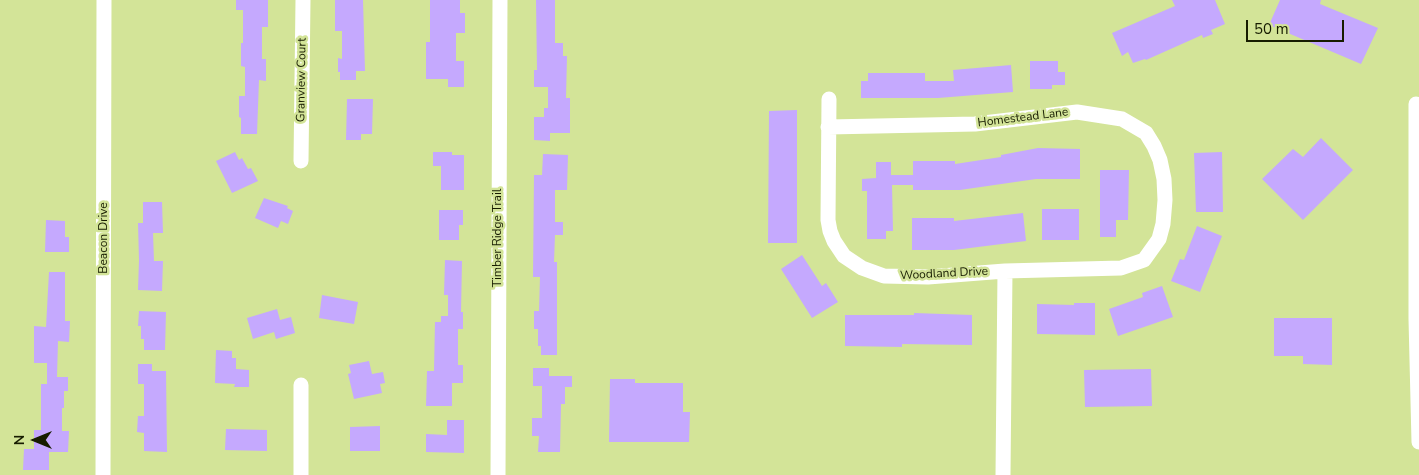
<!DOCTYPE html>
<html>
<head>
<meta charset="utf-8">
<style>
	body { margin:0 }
	#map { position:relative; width:1419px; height:475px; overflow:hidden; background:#d3e498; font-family:"Nunito Sans",sans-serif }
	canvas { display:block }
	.north { position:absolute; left:10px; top:415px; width:50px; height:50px; -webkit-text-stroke:4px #d3e498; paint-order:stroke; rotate:270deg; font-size:14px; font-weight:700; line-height:20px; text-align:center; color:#171c00 }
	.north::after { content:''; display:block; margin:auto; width:18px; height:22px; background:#171c00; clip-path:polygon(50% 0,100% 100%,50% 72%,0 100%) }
	.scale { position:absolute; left:1246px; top:20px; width:98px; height:22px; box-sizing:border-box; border:2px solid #171c00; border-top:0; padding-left:6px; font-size:15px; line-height:18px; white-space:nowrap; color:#171c00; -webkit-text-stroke:4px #d3e498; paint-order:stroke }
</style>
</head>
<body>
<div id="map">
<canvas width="1419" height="475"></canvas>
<div class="north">N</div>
<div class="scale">50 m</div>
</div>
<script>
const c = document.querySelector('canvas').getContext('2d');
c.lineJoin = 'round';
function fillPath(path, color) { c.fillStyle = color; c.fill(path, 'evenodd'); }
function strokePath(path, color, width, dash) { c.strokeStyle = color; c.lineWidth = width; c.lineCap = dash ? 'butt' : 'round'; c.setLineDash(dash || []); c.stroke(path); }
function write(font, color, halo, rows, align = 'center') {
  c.font = font + ' "Nunito Sans",sans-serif'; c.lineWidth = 5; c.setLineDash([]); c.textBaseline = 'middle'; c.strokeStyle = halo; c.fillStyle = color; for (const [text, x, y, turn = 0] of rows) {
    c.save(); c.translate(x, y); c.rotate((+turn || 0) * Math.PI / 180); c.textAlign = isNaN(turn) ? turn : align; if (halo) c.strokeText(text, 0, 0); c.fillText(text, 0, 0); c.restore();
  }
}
const building = new Path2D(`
	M236,0H268V27H262V59H266V81L259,80L257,134H241V118L239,117V96H245V67L241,66V43H243V10H236Z
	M335,0H363L365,71H356V80H340V72H338V58L342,59V31H335Z
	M430,0H460V13H465V33H456V61H464V87H448V79H426V42H430Z
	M536,0H555V43H563V56H567L566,98H570V133H550V141L534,140V117H544V108H548V87H534V70H537Z
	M1172,0H1215L1225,24L1211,30L1213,34L1203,38L1202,35L1146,60L1145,59L1133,63L1128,52L1122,56L1112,33L1175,6Z
	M1280,0H1321L1320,4L1378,28L1361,64L1269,25Z
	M1030,61H1058V72H1065V85H1052V89H1030Z
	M1011,65L1013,92L938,98H861V81H868V73H925V81H954L953,70Z
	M347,99H373L372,134H361V140H346Z
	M797,110V243H768L769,111Z
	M1321,138L1353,170L1303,220L1262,179L1293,149L1303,157Z
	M1038,148L1080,149V179H1036L960,190H913V185H892L893,231H886V239H867V191H862V179L876,178V162H891V175H913V161H955V164L1001,157V155Z
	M235,152L239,160L242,158L248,169L251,168L258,181L232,193L216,161Z
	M433,152H452V155H464V190H441V166H433Z
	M1222,152L1223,212H1196L1194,153Z
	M543,154L568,155L567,190H555V222H563V235H555L554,262H557V355H541V346H538V329H534V311H539L540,277H533L534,175H542Z
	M1100,170H1129L1128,220H1116V237H1100Z
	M264,198L288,206L287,208L293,211L288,224L281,221L278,228L255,218Z
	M143,202H162L163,233H153L154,261H163L162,291L138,290L139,260L138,223H143Z
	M1042,209H1079V240H1042Z
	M439,210H463V225H459V240H439Z
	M1023,213L1026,241L954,250H912V218H954V221Z
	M46,220L65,221V237H69V252H45Z
	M1197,226L1222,236L1200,292L1171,281L1180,259L1184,260Z
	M802,255L822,286L826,283L838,302L812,318L781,269Z
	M445,260L462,261L461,312H463V329H458V365H463V383H452V406H426L427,371H434L435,322H441V316H448V295H444Z
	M49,272H65V321H70L69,342L58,341L57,377H68V391H64V408H62V431H69L68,452H49V470H23L24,449H34V430H41V384H47V363H34V326L46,327Z
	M1162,286L1173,317L1118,336L1109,309L1143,297L1142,293Z
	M322,295L358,302L354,324L319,318Z
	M1074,303H1095V335L1037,334V304L1074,305Z
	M277,309L280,320L291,317L295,333L276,339L274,332L253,339L247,318Z
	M139,311L166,312L165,350H144V339H141V326H138Z
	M914,313L972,315V345L902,344V347L845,346V315H914Z
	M1274,318H1332V365L1303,364V356H1274Z
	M216,350L232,351V358H236V369L249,370V387H234L235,384L215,383Z
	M369,361L372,374L383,372L385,383L380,384L382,393L354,399L348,374L351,373L349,365Z
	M138,364H152V371H166L167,452L144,451V433L137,432L138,416H144V384H138Z
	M533,368H549V376H572V387H565V404H561L560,452H538L539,436H532V418H542V386H533Z
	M1151,369L1152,406L1085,407L1084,370Z
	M610,379H635V383H683V412H690L689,442H609Z
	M447,420H464V453L426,452V434L447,435Z
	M380,426V451H350V427Z
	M226,429L267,430V451L225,450Z`);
const minor = new Path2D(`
	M1416,104V319L1419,442
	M828,127L975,124L1077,112L1122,119L1146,133L1154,146L1160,160L1164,179L1165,200L1163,224L1159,239L1144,260L1121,268L1005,271L928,277L884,276L862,268L844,256L834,241L830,231L828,220L829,99
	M301,161L303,0
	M103,475L104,0
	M301,475V385
	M498,475L500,0
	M1003,475L1005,271`);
const streetNames = [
	["Granview Court",302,80,-89],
	["Homestead Lane",1023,118,-7],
	["Beacon Drive",104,238,-90],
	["Timber Ridge Trail",498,238,-90],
	["Woodland Drive",944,274,-3]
];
fillPath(building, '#c5a9fe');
strokePath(minor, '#fff', 15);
write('12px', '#171c00', '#d3e498', streetNames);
</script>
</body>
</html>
